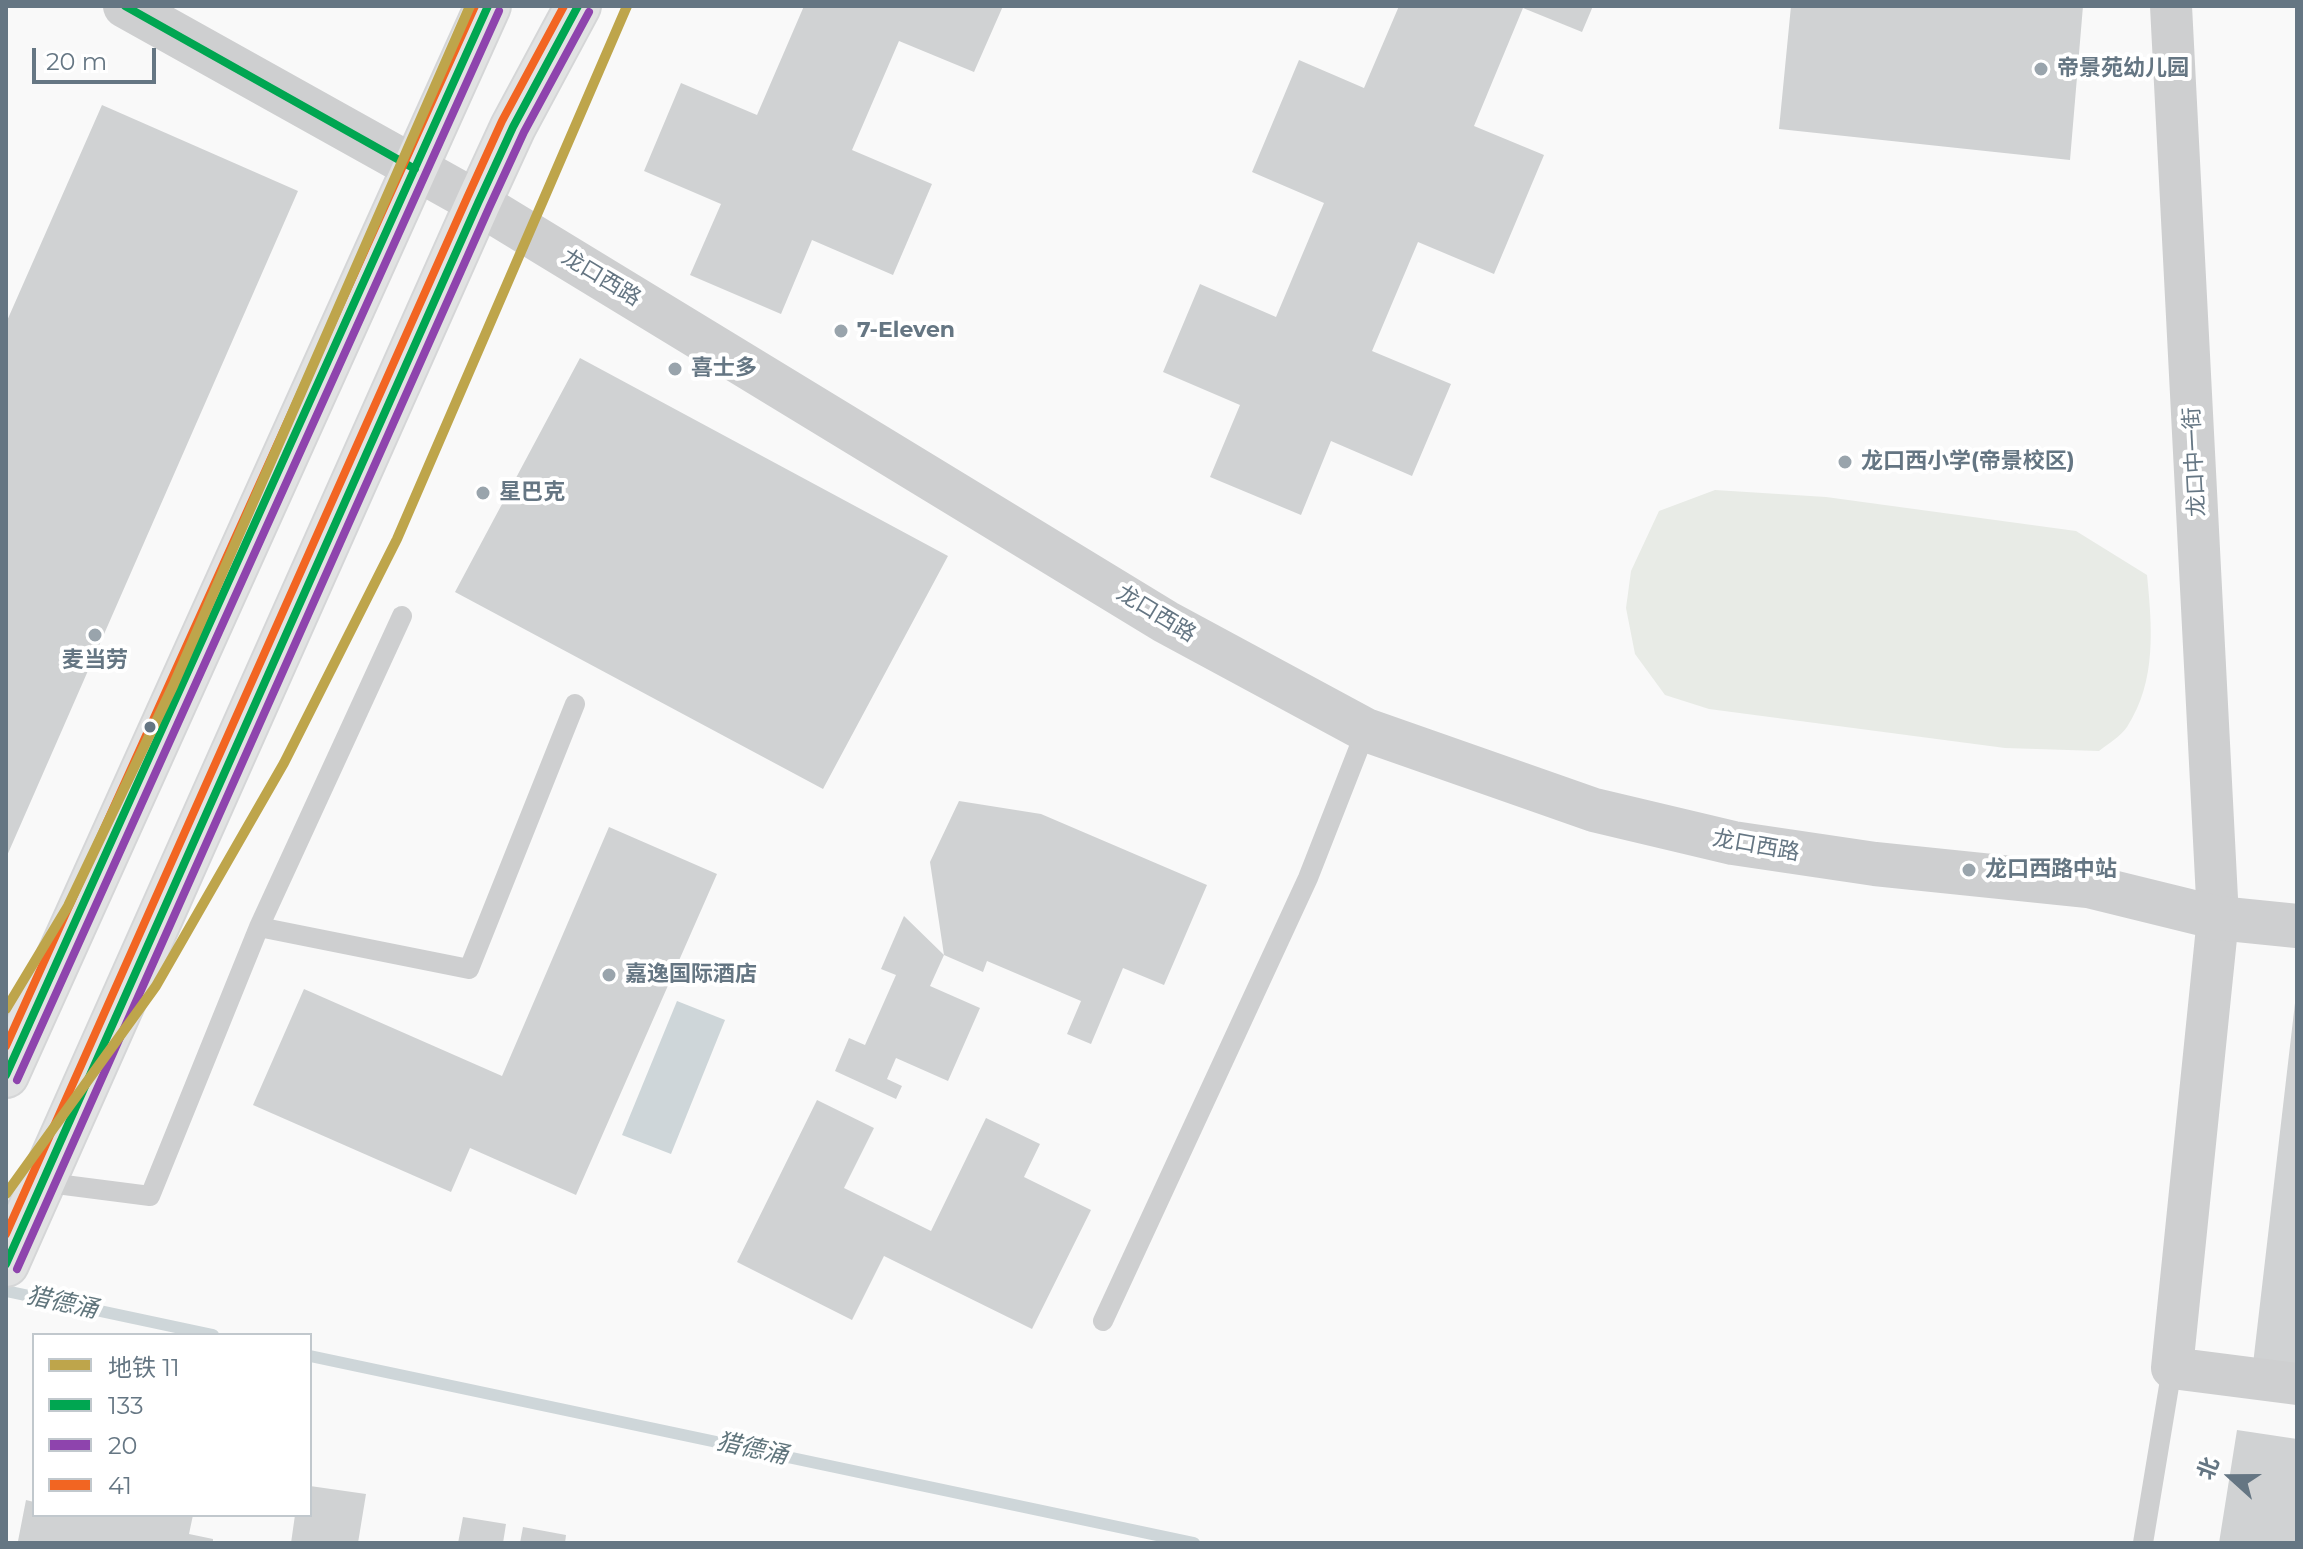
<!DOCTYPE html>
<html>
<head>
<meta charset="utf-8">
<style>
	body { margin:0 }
	#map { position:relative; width:2303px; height:1549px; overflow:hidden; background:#f9f9f9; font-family:Montserrat,"Noto Sans SC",sans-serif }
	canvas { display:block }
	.frame { position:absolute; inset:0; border:8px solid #657683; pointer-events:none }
	.legend { position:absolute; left:32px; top:1333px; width:280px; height:184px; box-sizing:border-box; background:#fff; border:2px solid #c1c8cd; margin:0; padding:10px 14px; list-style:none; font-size:24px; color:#657683 }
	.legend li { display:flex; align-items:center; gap:16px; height:40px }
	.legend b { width:40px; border:2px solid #c1c8cd }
	.north { position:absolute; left:2191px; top:1437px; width:80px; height:80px; -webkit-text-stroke:6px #fff; paint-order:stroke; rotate:291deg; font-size:22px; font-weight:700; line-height:32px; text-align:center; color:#657683 }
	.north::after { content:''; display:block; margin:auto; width:28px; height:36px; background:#657683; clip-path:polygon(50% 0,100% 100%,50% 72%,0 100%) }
	.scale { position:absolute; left:32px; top:48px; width:124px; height:36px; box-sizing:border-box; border:4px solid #657683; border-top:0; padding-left:10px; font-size:24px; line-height:28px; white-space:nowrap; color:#657683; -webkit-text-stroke:6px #fff; paint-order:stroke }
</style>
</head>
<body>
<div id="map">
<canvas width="2303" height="1549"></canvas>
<div class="frame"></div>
<ul class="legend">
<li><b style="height:10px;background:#bea54b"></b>地铁 11</li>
<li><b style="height:10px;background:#00a651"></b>133</li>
<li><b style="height:10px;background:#8e44ad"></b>20</li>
<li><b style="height:10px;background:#f26522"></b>41</li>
</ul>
<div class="north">北</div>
<div class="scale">20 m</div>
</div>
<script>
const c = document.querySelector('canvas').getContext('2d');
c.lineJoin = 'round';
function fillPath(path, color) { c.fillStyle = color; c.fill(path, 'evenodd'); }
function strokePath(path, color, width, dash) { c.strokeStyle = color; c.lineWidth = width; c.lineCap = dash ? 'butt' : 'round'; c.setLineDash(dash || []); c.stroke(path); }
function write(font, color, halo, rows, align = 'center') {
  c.font = font + ' Montserrat,"Noto Sans SC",sans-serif'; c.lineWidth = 8; c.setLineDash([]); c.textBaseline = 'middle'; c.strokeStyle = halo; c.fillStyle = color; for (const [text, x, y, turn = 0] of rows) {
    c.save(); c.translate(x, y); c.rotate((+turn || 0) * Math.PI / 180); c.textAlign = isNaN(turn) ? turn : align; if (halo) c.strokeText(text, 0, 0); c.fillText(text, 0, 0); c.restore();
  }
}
const green = new Path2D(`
	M1715,490L1826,497L2076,531L2147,575C2152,626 2157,681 2127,727C2121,736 2108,744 2099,751L2005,748L1709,709L1665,695L1635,654L1626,608L1631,571L1659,511Z`);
const water = new Path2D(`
	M677,1001L725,1020L671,1154L622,1135Z`);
const stream = new Path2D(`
	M6,1291L213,1335
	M310,1356L1194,1543`);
const building = new Path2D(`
	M804,6H1003L974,72L899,41L852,150L932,184L893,275L812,240L781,314L690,275L721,204L644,171L681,83L757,115Z
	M1399,6H1593L1582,32L1523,8L1474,126L1544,155L1494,274L1418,242L1372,351L1451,384L1412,476L1331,441L1301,515L1210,477L1240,405L1163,372L1200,284L1276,317L1324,203L1252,172L1299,60L1364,88Z
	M1791,6H2083L2070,160L1779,129Z
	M102,105L298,191L6,858V323Z
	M580,358L948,556L823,789L455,592Z
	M959,801L1041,814L1207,885L1164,985L1123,968L1091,1044L1067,1034L1081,1001L987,961L983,972L944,955L930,862Z
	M609,827L717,874L576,1195L470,1148L451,1192L253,1105L304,989L502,1076Z
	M904,916L944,955L930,986L980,1008L948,1081L896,1058L887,1079L902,1086L896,1099L835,1071L849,1038L865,1045L896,975L881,969Z
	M2295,1003H2297V1369L2253,1364Z
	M817,1100L874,1128L844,1188L931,1231L986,1118L1040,1144L1024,1177L1091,1210L1032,1329L884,1256L852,1320L737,1262Z
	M2237,1430L2297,1439V1543H2219Z
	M310,1486L366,1494L358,1543H291L295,1515H310Z
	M26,1500L34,1502V1515H193L189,1534L213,1539V1543L18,1541Z
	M463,1517L506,1524L503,1543H458Z
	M523,1527L566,1535L565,1543H520Z`);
const service = new Path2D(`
	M259,927L469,969L575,704
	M41,1182L150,1196L259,927L402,616
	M1103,1321L1308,878L1366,730
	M2143,1543L2172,1368`);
const minor = new Path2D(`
	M2171,6L2218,918L2172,1368L2297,1384`);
const tertiary = new Path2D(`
	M125,6L478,203L1166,622L1366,730L1594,810L1733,843L1875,864L2088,886L2218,918L2297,926`);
const secondary = new Path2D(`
	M6,1075L488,6
	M6,1264L478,203L513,127L578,6`);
const bus1 = new Path2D(`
	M125,6L415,169
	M6,1075L488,6
	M6,1264L478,203L513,127L578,6`);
const bus2 = new Path2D(`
	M17,1080L499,11
	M17,1269L489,208L524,132L589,12`);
const bus3 = new Path2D(`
	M6,1046L475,6
	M6,1234L467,198L502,121L564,6`);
const metro1 = new Path2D(`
	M6,1009L68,906L173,686L470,6
	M6,1194L156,986L284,763L397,539L627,6`);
const markers = [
	[2041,69,8,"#99a4ac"],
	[841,331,8,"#99a4ac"],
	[675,369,8,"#99a4ac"],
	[1845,462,8,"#99a4ac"],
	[483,493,8,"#99a4ac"],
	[95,635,8,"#99a4ac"],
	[150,727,7,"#657683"],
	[1969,870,8,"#99a4ac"],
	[609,975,8,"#99a4ac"]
];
const poiNames = [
	["帝景苑幼儿园",2057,69],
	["7-Eleven",857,331],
	["喜士多",691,369],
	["龙口西小学(帝景校区)",1861,462],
	["星巴克",499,493],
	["麦当劳",95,661,"center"],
	["龙口西路中站",1985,870],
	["嘉逸国际酒店",625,975]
];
const streetNames = [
	["龙口西路",601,278,31],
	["龙口中一街",2195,462,-93],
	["龙口西路",1156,614,31],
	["龙口西路",1756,846,10]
];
const waterNames = [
	["猎德涌",62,1303,12],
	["猎德涌",752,1449,12]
];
fillPath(green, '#e8ebe6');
fillPath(water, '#ced6d9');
strokePath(stream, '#ced6d9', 12);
fillPath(building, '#d0d2d3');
strokePath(secondary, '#d5d6d7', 48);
strokePath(service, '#cecfd0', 20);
strokePath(minor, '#cecfd0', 42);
strokePath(tertiary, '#cecfd0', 44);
strokePath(secondary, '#e1e2e2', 44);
strokePath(bus1, '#00a651', 8);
strokePath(bus2, '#8e44ad', 8);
strokePath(bus3, '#f26522', 8);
strokePath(metro1, '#bea54b', 10);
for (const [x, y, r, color] of markers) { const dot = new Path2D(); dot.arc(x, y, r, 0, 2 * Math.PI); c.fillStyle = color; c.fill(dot); strokePath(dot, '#fff', 3); }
write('bold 22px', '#657683', '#fff', poiNames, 'left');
write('22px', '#657683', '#fff', streetNames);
write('italic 24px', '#60757c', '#fff', waterNames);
</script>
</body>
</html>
